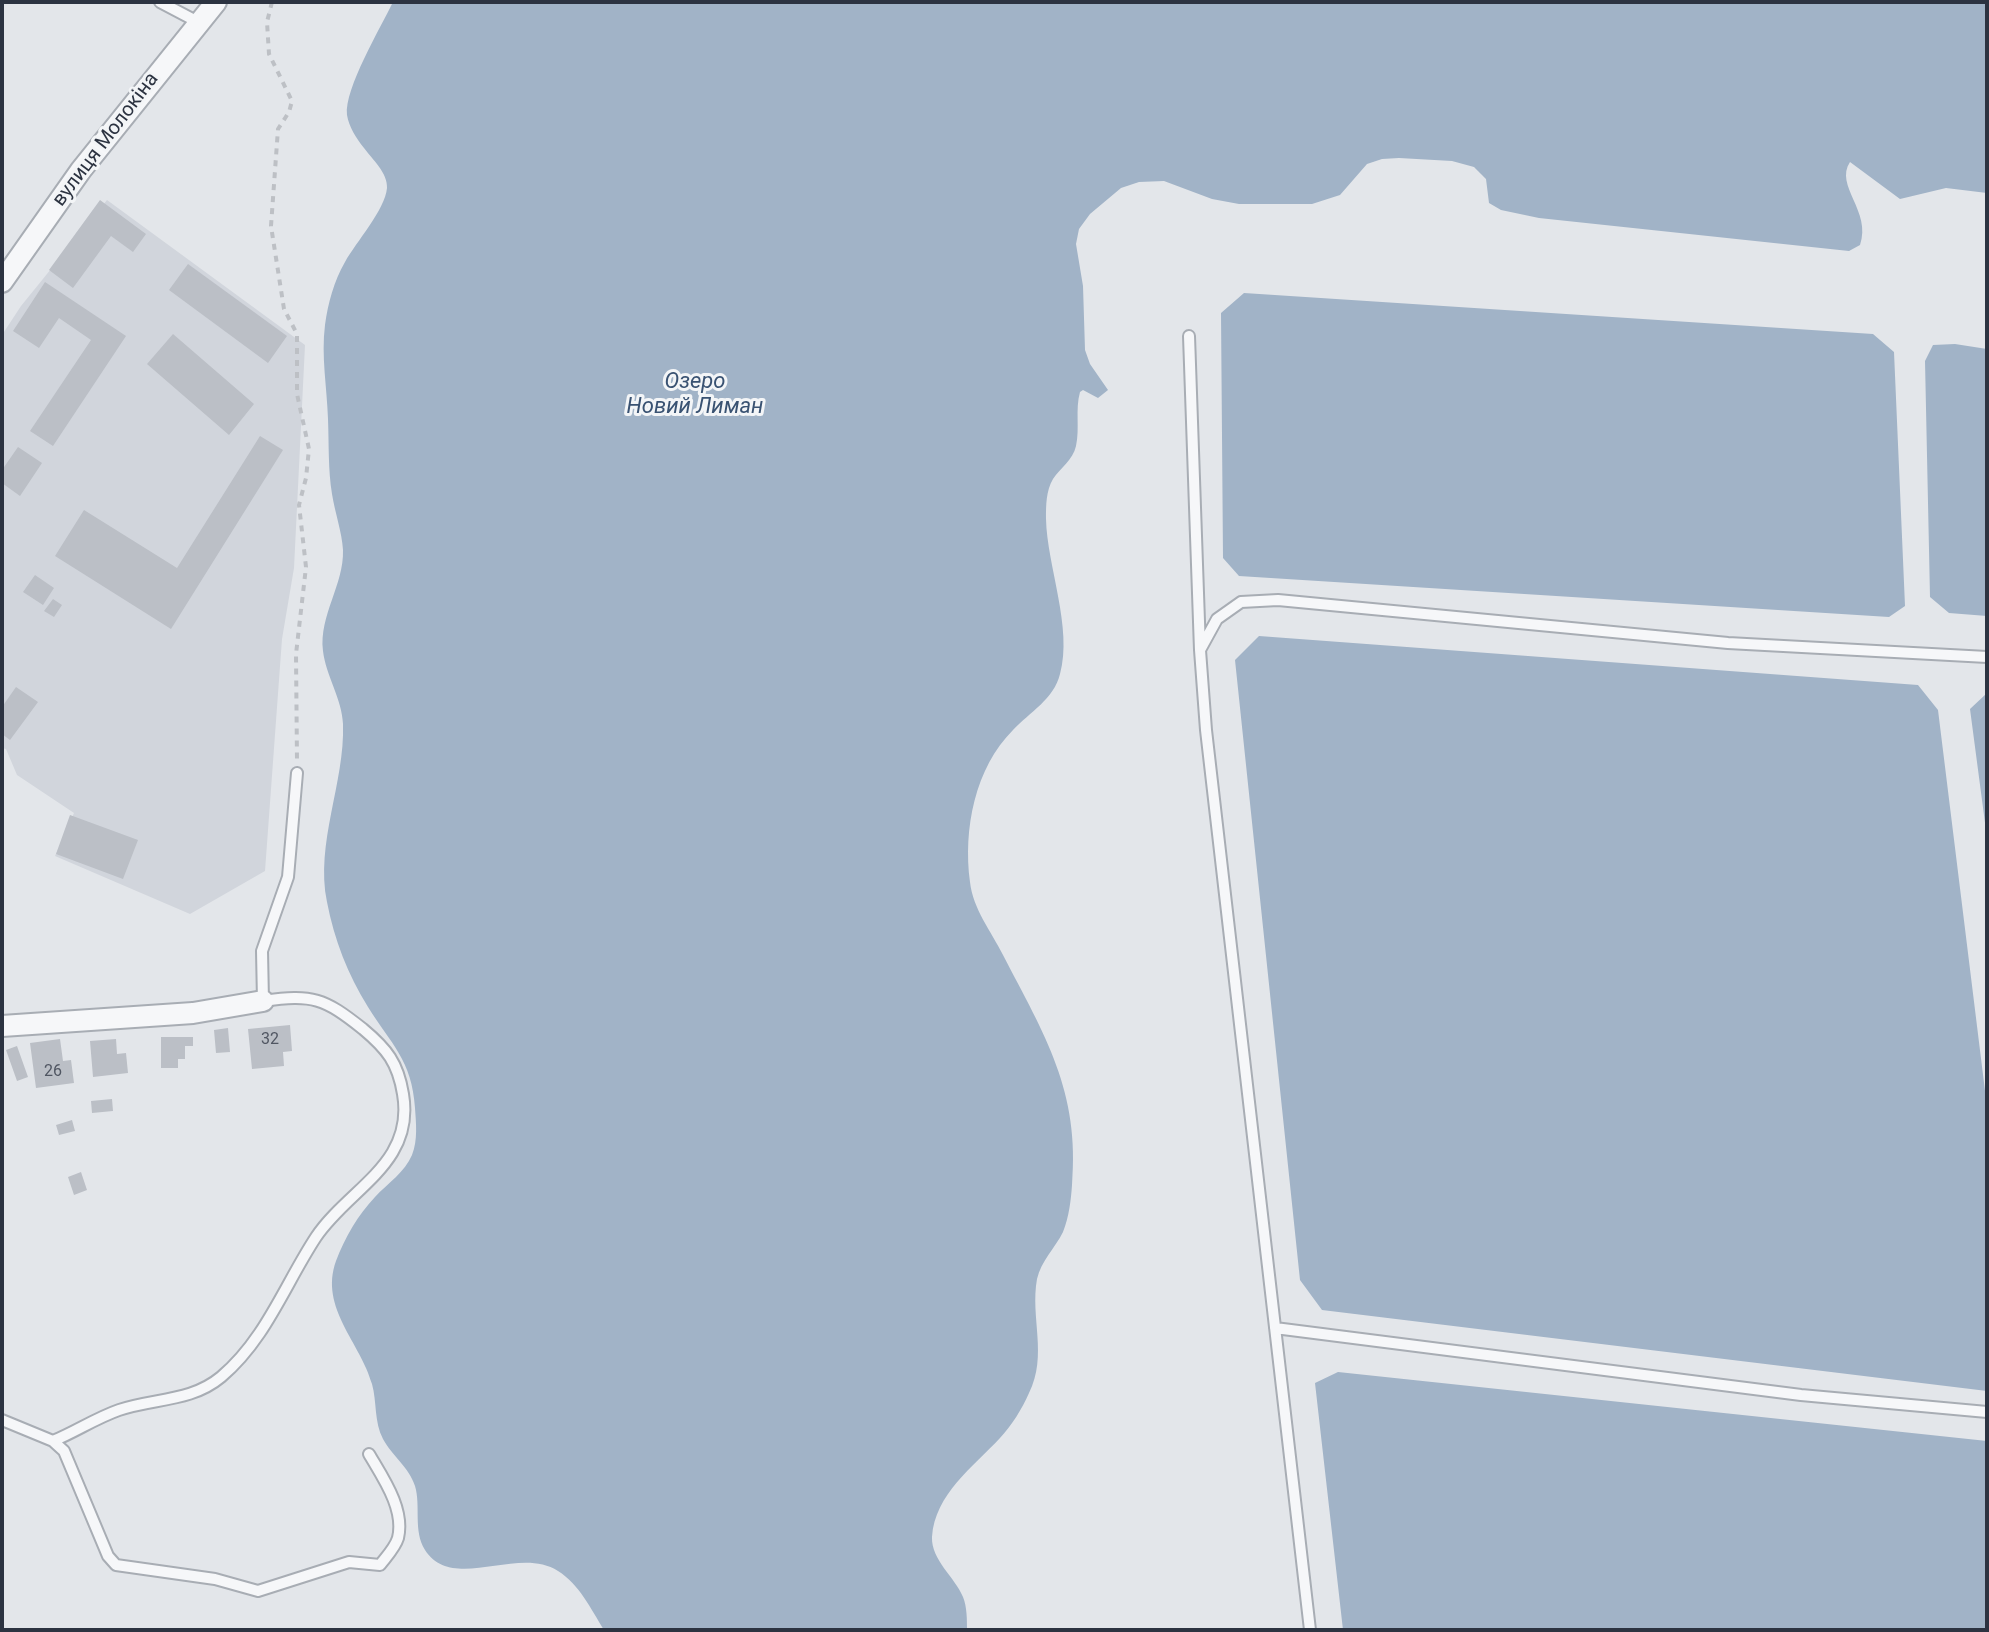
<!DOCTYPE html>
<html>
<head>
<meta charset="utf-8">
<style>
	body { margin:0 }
	#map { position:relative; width:1989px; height:1632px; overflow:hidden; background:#e3e6ea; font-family:Roboto,sans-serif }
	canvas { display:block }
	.frame { position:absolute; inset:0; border:4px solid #2c3341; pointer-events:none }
</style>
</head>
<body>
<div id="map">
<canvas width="1989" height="1632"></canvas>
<div class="frame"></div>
</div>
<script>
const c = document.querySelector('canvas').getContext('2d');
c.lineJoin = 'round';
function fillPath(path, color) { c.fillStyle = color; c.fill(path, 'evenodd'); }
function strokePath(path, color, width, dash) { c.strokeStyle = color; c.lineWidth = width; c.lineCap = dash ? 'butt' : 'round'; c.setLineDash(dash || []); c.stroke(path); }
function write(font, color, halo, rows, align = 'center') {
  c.font = font + ' Roboto,sans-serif'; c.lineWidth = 6; c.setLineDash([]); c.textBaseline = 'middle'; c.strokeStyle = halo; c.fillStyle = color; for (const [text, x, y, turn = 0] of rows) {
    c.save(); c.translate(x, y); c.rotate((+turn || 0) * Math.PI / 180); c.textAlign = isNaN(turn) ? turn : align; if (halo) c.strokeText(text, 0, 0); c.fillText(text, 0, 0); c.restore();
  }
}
const built = new Path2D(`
	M107,200L305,345L294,568L282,639L265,871L190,914L55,856L74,813L17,775L6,749L2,748V335L21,306Z`);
const water = new Path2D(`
	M393,2H1987V193L1946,188L1900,199L1850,162C1834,186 1872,211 1860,245L1849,251L1539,218L1501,210L1489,203L1486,179L1474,167L1452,161L1399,158L1382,159L1367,164L1340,195L1312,204H1239L1212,199L1164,181L1139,182L1121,188L1090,214L1079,229L1076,244L1083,286L1085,350L1090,364L1108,390L1098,398L1083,390L1080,392C1075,410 1080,428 1076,446C1073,460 1060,468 1053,479C1046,491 1046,505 1046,519C1047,566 1073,628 1060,674C1054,699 1030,712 1013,730C975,768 963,829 970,882C973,909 991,931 1003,955C1045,1036 1080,1091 1072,1185C1071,1200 1069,1217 1063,1232C1055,1248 1041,1261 1037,1279C1030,1318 1048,1355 1029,1393C1022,1409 1012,1425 1000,1438C973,1467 935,1494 932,1537C931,1560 955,1577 963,1597C967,1607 967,1619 967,1630H604C591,1609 579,1584 558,1571C518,1545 453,1593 425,1550C413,1531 421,1506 415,1486C409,1467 392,1456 383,1439C374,1422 377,1402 372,1384C361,1343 319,1308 336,1261C345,1237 358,1215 375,1197C388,1183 405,1172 412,1155C418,1140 416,1123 415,1108C412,1060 391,1044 368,1007C348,975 334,939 327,902C315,843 345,783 343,724C342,699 326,676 323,651C319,615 344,585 343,550C342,532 335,513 332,494C328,469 329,444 328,419C327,387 321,356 325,325C328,303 334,281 345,262C356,242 385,210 387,188C388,173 372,159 364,148C356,138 349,127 347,115C344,89 381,27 393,2Z
	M1244,293L1873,334L1894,352L1905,606L1889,617L1239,576L1223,558L1221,313Z
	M1955,344L1987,349V616L1949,613L1930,597L1925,361L1933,345Z
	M1259,636L1918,685L1938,710L1987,1107V1391L1322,1310L1300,1280L1235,660Z
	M1987,693V838L1970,709Z
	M1338,1372L1987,1441V1630H1343L1315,1383Z`);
const building = new Path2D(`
	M100,200L146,234L133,252L111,236L73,288L49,270Z
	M188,264L287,336L268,363L169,290Z
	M45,282L126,336L53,446L30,431L91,340L59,318L39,348L13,331Z
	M173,334L254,404L229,435L147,364Z
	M260,436L283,450L171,629L55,556L84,510L177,568Z
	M18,447L42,463L20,496L2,483V470Z
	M35,575L54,588L43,605L23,592Z
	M53,599L62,605L54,617L44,611Z
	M16,687L38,702L10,740L2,734V707Z
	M70,815L138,840L123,879L56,854Z
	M290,1025L292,1051L283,1052L284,1066L252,1069L248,1029Z
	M228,1028L230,1052L216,1053L214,1030Z
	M161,1037H193V1046H185V1059H178V1068H161Z
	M60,1039L63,1061L71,1060L74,1083L36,1088L30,1043Z
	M116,1039L117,1054L126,1053L128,1073L93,1077L90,1041Z
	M17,1046L28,1077L17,1081L6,1050Z
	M112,1099L113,1111L92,1113L91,1101Z
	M72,1120L75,1131L59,1135L56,1125Z
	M81,1172L87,1190L74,1195L68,1177Z`);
const path = new Path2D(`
	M272,2L267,22L269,54L292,101L289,112L278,129L271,226L284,309L297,334V394L309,449L306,478L299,505L306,567L296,654L297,761`);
const service = new Path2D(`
	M160,2L198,22
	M1189,336L1200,650
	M1275,1328L1801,1395L1987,1412
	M2,1420L53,1441C75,1432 96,1418 119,1410C154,1398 191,1402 221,1377C266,1339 285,1284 316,1237C349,1188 415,1164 403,1094C398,1063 387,1049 363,1029C324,998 313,994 263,1001L262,951L288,877L297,773
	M53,1441L64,1451L108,1556L116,1565L215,1579L258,1591L349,1562L380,1565C386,1557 395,1548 398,1538C405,1509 383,1478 369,1454
	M1310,1630L1206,730L1200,650L1217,619L1241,602L1278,600L1728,643L1987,657`);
const minor = new Path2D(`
	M2,282L81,170L216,2
	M2,1026L193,1013L263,1001`);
const numberNames = [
	["32",270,1040],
	["26",53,1072]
];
const streetNames = [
	["вулиця Молокіна",106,140,-53]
];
const waterNames = [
	["Озеро",695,382],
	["Новий Лиман",695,407]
];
fillPath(built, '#d1d5dc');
fillPath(water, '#a1b3c7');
fillPath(building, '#bbbfc6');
strokePath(service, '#a8adb4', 14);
strokePath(minor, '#a8adb4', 24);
strokePath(path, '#bdc0c5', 4, [6, 6]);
strokePath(service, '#f6f7f9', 10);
strokePath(minor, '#f6f7f9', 20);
write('16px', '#505662', null, numberNames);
write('20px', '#2c3341', '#f3f5f7', streetNames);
write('italic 22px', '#395272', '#f3f5f7', waterNames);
</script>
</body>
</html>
